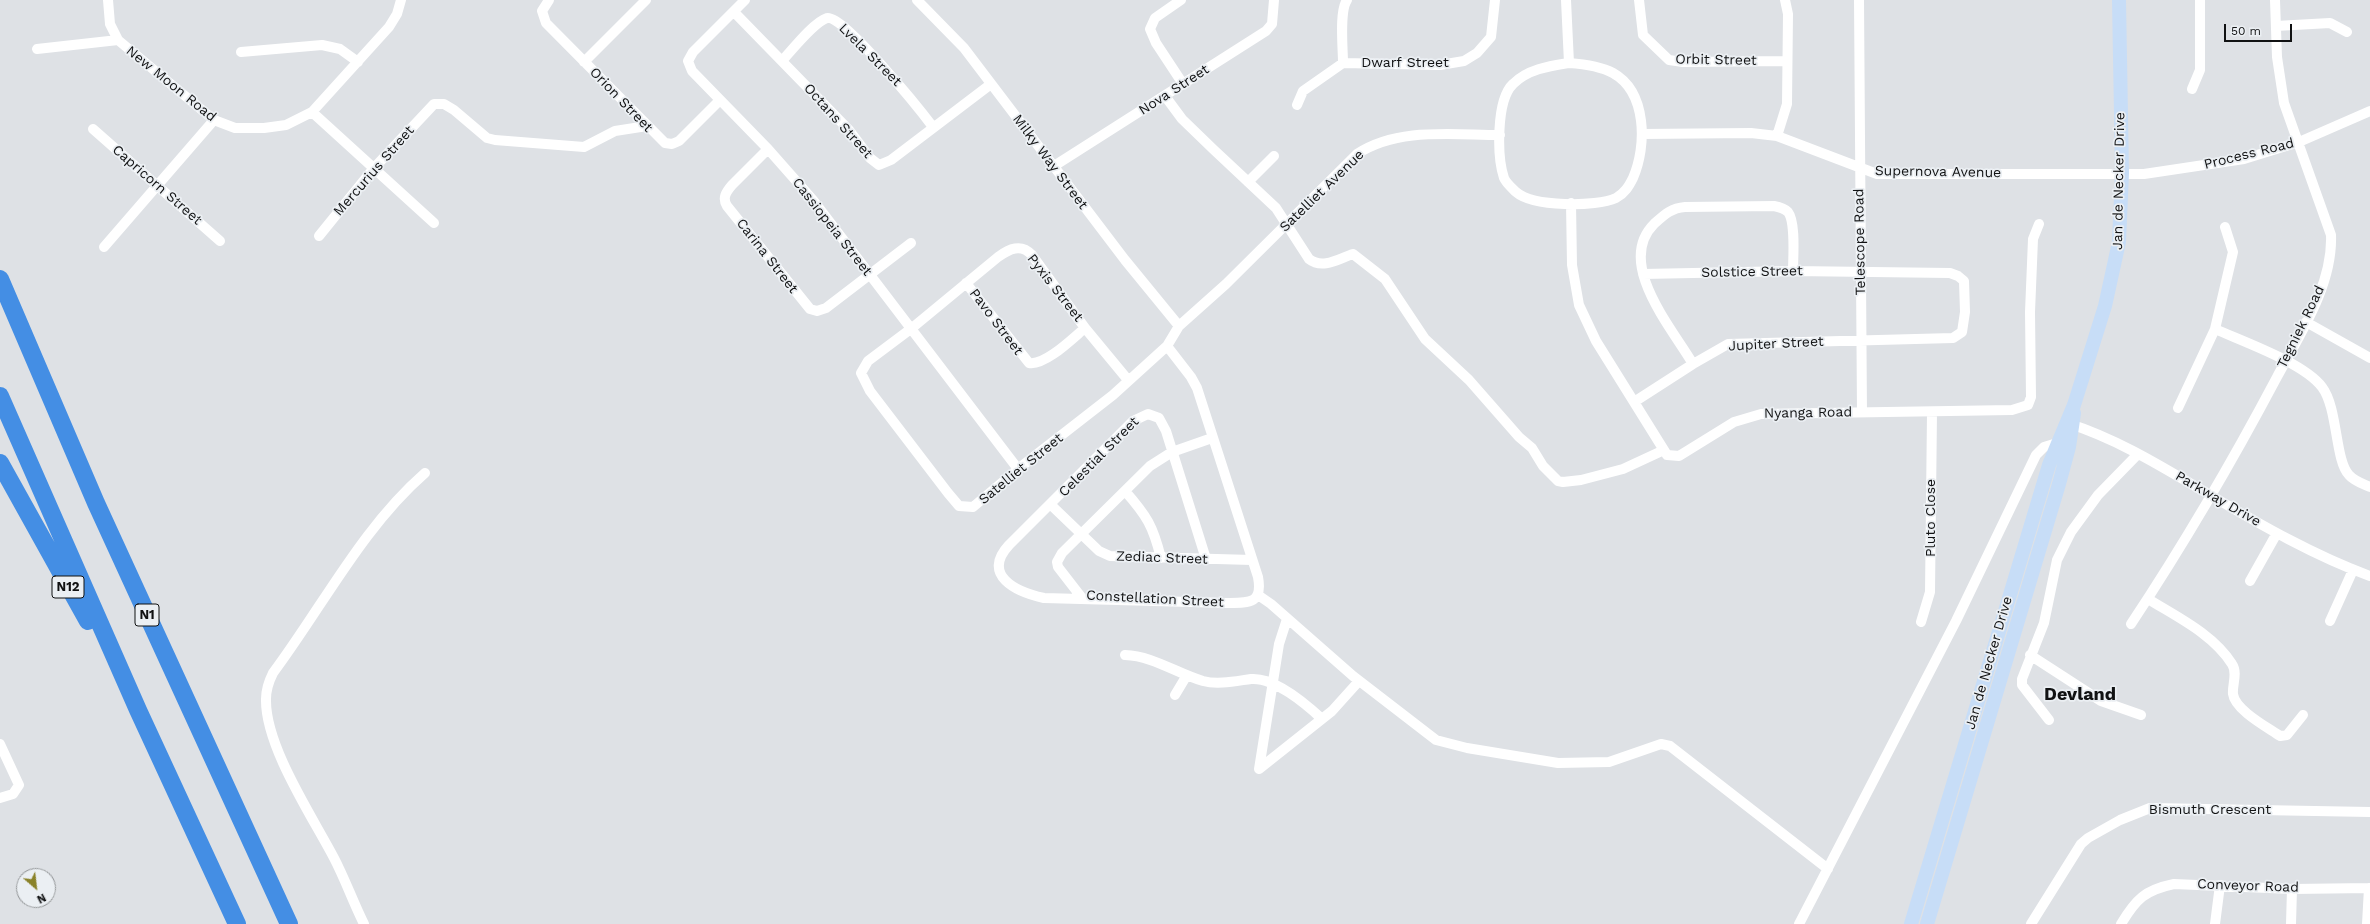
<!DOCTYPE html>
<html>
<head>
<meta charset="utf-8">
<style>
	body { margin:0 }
	#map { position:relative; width:2370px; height:924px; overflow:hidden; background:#dee1e5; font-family:"Work Sans",sans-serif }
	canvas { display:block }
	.north { position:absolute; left:16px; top:868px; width:40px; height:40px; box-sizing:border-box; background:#ebeff3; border:1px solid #949799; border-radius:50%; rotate:152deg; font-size:11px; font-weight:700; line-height:16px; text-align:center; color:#111213 }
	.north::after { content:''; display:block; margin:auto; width:14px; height:18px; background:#8a8229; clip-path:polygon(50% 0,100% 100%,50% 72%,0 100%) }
	.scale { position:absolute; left:2224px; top:24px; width:68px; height:18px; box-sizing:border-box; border:2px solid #111213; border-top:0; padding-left:5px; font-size:12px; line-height:14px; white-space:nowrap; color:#111213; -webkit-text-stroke:3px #ebeff3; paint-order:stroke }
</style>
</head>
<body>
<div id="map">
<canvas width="2370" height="924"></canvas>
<div class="north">N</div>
<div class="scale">50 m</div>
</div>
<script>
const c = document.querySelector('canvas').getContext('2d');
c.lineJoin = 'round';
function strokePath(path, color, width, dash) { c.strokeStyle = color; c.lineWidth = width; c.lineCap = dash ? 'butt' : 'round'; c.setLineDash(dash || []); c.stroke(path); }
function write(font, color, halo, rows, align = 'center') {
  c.font = font + ' "Work Sans",sans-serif'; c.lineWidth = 3.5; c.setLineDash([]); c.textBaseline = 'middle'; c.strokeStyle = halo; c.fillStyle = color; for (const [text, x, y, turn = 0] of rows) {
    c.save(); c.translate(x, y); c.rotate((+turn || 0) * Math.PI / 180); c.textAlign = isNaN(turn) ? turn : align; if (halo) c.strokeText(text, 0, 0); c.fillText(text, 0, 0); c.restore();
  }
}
const minor = new Path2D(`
	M108,0L110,24L118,40L214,120L235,128H264L286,125L312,112L389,27L397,14L401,0
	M549,0L542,11L546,23L665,143L672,144L679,141L720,100
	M745,0L693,52L688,61L692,71L768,149L813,200L1018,469
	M917,0L964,48L1125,260L1179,326
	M1181,0L1155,18L1150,29L1156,43L1183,84
	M1566,0L1569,63
	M1639,0L1643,35L1669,60L1683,62L1787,61
	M1859,0L1862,412
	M734,12L849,130L870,158L879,165L891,160L991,84
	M2276,26L2330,23L2347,32
	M37,49L118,40
	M241,52L322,45L340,49L358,62
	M782,61C792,50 814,22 827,18C843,14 921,111 933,127
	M584,62L646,0
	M1343,63L1440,65L1464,61L1477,53L1491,37L1495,0
	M1343,63C1343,48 1339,11 1347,0
	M1569,63C1583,64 1600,66 1613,73C1647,92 1647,146 1633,178C1629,186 1625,193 1616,198C1596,207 1533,207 1516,192C1512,188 1506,183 1504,178C1497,157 1496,100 1513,84C1528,69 1550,66 1569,63Z
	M2192,89L2200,70V0
	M1165,96L1182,119L1213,149L1276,208L1309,259C1323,270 1340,258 1353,254L1385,279L1425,339L1469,380L1519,437L1532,448L1543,466L1558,481L1563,482L1581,480L1623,469L1664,450
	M1297,105L1303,91L1343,63
	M312,112L434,223
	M93,129L220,241
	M1642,134L1751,133L1777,136L1877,174H2144L2244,159L2299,142L2370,111
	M1777,136L1787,104L1788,14L1785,0
	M768,149L732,185C726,192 722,198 727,206L810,309L817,311L826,308L911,243
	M1054,166L1266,31L1272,24L1274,0
	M1248,182L1274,156
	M1571,203L1572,265L1579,305L1596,341L1667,455L1679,456L1734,422L1761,414L2012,410L2028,405L2031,397L2030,312L2033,239L2039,224
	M319,236L374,168L434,104H444L454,110L487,138L495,140L584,147L615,131L647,126
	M104,247L214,120
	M966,283L1029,363C1045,366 1073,338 1085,328
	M2306,322L2370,358
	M2215,329C2244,342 2304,363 2322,387C2338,408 2335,461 2349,475C2354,481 2363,484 2370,487
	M1167,346L1191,377L1197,388L1258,577C1263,604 1249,603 1227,603L1044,598C1016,592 981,575 1009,545L1133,421L1148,414L1159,418L1166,431L1206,559
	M1693,364C1672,328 1615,263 1654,224C1664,215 1671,208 1685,207L1774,206C1779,207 1785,209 1788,212C1796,222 1793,258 1793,271
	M1128,380L1085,328L1032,255C1021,243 1009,249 998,257L912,328L868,361L861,373L870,391L948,493L959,506L973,507L1018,469L1113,395L1167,346L1179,326L1226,284L1357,154C1398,127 1453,135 1500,135
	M1634,402L1693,364L1728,344L1953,338L1962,332L1965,312L1964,281L1958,276L1950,273L1793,271L1643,274
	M2178,408L2215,329L2233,252L2225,227
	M2067,423C2118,439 2164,468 2210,495C2261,525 2315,556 2370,576
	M1125,491C1147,516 1153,526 1161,558
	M1051,505L1099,551L1110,556L1252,560
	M2250,581L2277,533
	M1258,595L1271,604L1353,676L1436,740L1467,748L1558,763L1609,762L1661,744L1670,746L1828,869
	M1082,598L1058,567L1057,562L1062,553L1150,466L1172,452L1212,438
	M2148,599C2177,617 2213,634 2232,664C2238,673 2232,685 2233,694C2235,710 2267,727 2280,736L2287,735L2303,715
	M2330,621L2353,570
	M1921,622L1930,592L1932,412
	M2131,624C2184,544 2232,462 2277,377C2300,334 2333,285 2331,235L2284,103L2277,57L2275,0
	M1125,655C1153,656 1176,673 1203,681C1218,685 1236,681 1251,679C1274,677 1306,704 1322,719
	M2030,655L2101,701L2141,715
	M1175,695L1187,675
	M2049,720L2022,685V679L2044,623L2057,560L2071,532L2098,495L2138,454
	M0,744L19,785L13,794L0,798
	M1259,769L1279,644L1287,619
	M1259,769L1332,711L1359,681
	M364,924C353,902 345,879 334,858C312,816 265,746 266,699C266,689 269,681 273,673C323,606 362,528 425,473
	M1799,924L1956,621L2036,455L2044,447L2057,443
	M2031,924L2081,844L2088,838L2120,820L2150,808L2370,812
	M2121,924C2136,899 2145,890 2174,884L2292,889L2370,888
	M2215,924L2220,885
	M2291,924L2292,889
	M2367,924L2369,888`);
const secondary = new Path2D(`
	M1911,924L2049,465L2074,405L2105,306L2119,242L2122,173L2119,0
	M1927,924L2059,484L2069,447L2074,413`);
const motorway = new Path2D(`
	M0,279L96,503L289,924
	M0,396L138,710L237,924
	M0,463L88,621`);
const shields = [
	[68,587,32],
	[147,615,24]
];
const shieldNames = [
	["N12",68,587],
	["N1",147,615]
];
const streetNames = [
	["Lvela Street",870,55,45],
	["Orbit Street",1716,60,1],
	["Dwarf Street",1405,63],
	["New Moon Road",171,84,39],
	["Nova Street",1174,90,-33],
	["Orion Street",621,100,46],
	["Octans Street",838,121,48],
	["Process Road",2249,154,-14],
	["Milky Way Street",1050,162,53],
	["Mercurius Street",374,171,-49],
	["Supernova Avenue",1938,172,1],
	["Jan de Necker Drive",2119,181,-89],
	["Capricorn Street",157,185,41],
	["Satelliet Avenue",1322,191,-44],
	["Cassiopeia Street",832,227,52],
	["Telescope Road",1860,242,-91],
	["Carina Street",767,256,52],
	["Solstice Street",1752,272,-1],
	["Pyxis Street",1055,288,52],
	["Pavo Street",996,322,53],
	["Tegniek Road",2301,327,-64],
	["Jupiter Street",1776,344,-3],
	["Nyanga Road",1808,413,-1],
	["Celestial Street",1099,457,-45],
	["Satelliet Street",1021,469,-39],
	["Parkway Drive",2218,499,30],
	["Pluto Close",1931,518,-90],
	["Zediac Street",1162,558,2],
	["Constellation Street",1155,599,3],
	["Jan de Necker Drive",1989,663,-74],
	["Bismuth Crescent",2210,810],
	["Conveyor Road",2248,886,2]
];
const districtNames = [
	["Devland",2080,695]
];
strokePath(minor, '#fff', 10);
strokePath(secondary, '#c7ddf7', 14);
strokePath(motorway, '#448ee4', 18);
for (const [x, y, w] of shields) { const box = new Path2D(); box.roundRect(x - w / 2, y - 11, w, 22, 3); c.fillStyle = '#ebeff3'; c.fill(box); strokePath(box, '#111213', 1); }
write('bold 13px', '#111213', null, shieldNames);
write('14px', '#111213', '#ebeff3', streetNames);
write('bold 18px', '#111213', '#ebeff3', districtNames);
</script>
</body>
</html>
